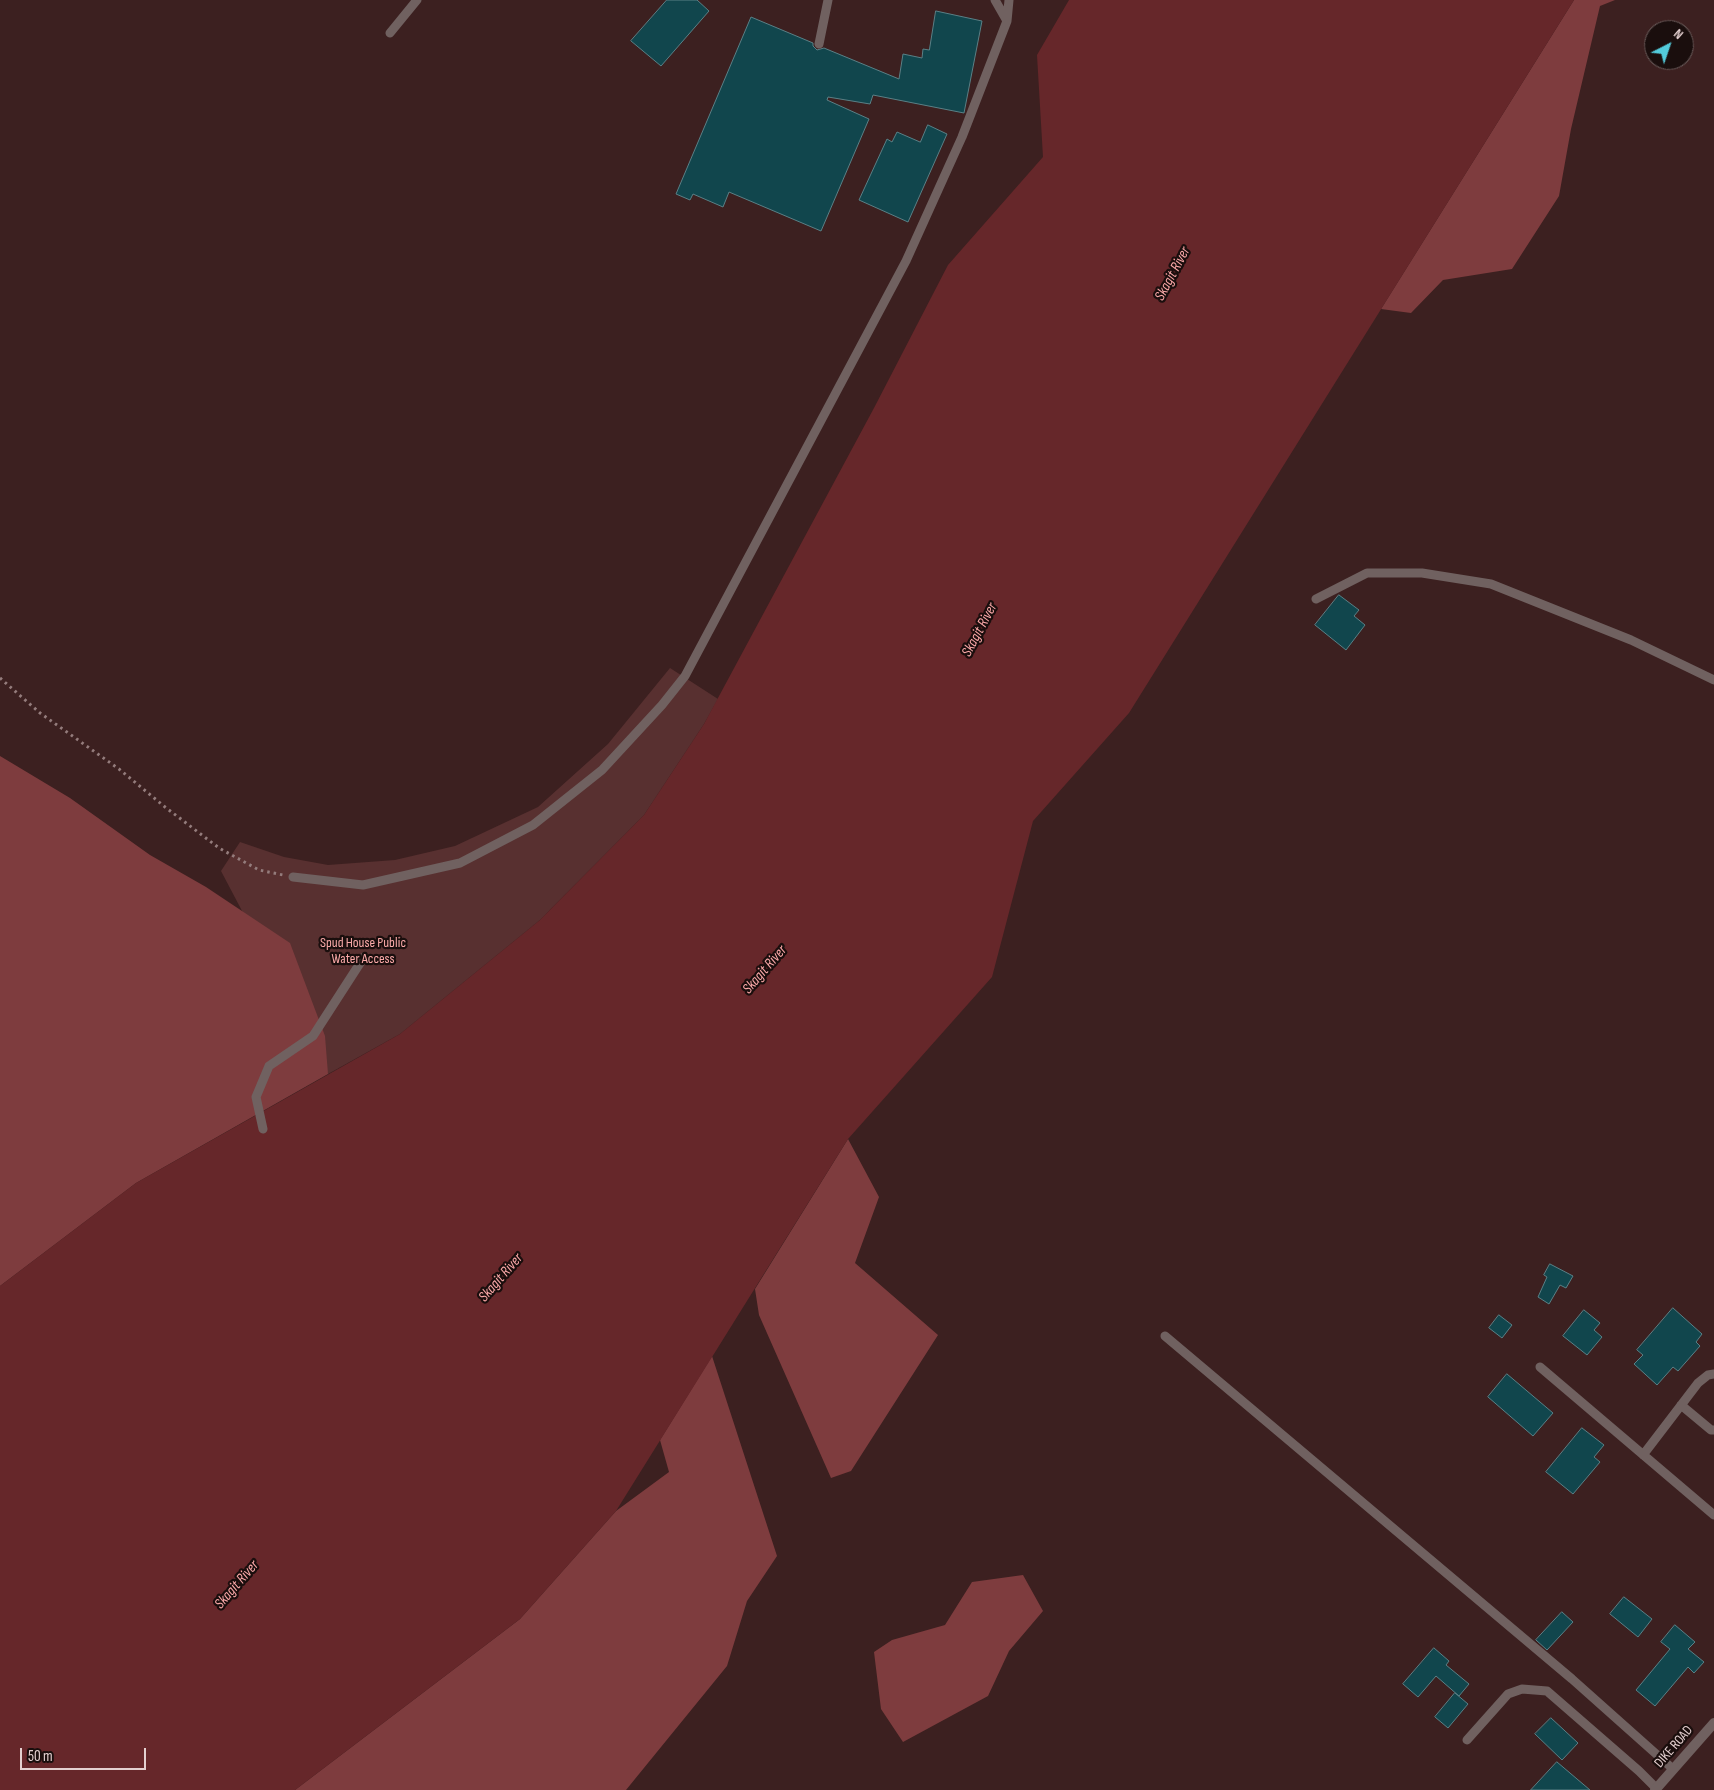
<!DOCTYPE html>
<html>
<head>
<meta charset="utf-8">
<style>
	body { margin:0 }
	#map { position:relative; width:1714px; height:1790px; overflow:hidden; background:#3c2020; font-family:"Sofia Sans Condensed",sans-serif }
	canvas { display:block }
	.north { position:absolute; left:1644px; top:20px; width:50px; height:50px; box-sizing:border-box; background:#1a0e0d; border:1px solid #6b5c5b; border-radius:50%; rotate:41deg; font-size:14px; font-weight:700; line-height:20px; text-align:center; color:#e4d0d0 }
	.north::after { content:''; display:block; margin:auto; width:18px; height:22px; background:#53cbdb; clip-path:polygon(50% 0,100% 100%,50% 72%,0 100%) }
	.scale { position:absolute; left:20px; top:1748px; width:126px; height:22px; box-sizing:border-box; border:2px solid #e4d0d0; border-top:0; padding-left:6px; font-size:15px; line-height:18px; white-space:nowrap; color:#e4d0d0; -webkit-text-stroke:4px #1a0e0d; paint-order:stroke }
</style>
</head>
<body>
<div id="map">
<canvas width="1714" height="1790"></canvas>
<div class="north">N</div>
<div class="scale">50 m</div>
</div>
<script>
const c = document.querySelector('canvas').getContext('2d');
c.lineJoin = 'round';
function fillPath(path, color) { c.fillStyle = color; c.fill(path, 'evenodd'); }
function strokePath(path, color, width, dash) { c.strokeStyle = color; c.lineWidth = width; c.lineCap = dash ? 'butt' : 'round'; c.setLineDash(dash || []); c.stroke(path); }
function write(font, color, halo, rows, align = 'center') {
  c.font = font + ' "Sofia Sans Condensed",sans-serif'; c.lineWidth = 4.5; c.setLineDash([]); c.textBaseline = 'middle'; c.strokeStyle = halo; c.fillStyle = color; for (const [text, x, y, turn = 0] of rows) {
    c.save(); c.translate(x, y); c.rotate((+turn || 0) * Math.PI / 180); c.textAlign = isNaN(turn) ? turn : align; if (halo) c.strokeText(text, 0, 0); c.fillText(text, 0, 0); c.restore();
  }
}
const green = new Path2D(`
	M670,668L718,699L704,724L644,815L540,920L400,1034L328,1074L221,871L240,842L284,857L328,865L395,860L455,846L538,807L608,744Z`);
const forest = new Path2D(`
	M1574,0H1615L1600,6L1571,129L1559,196L1512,269L1443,280L1411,313L1381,309Z
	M0,756L70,798L150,855L206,887L290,943L325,1036L328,1074L136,1183L0,1286Z
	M848,1139L879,1197L855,1263L938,1335L851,1471L831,1478L759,1315L755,1289Z
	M712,1356L777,1556L747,1601L727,1666L626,1790H295L520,1619L616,1511L669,1472L660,1440Z
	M1023,1575L1043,1611L1009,1651L988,1696L903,1742L881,1709L874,1652L892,1640L945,1625L972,1582Z`);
const water = new Path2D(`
	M1069,0H1574L1129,713L1033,821L992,977L848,1139L616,1511L520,1619L295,1790H0V1286L136,1183L400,1034L540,920L644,815L704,724L874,408L948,265L1043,157L1037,55Z`);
const building = new Path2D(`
	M667,0H697L709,11L661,66L631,41Z
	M936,11L982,21L964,113L873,95L870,104L828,97L827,100L869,119L821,231L729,192L723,207L693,194L690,200L676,194L751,17L813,43V46L817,50L824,48L899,79L903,54L922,58L923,49L929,50Z
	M928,125L947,134L908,222L859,200L887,139L892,142L897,132L920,142Z
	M1339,595L1359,610L1354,616L1365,625L1346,650L1315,625Z
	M1550,1264L1573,1276L1566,1288L1560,1285L1549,1304L1538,1297L1547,1277L1544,1275Z
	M1673,1308L1702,1334L1696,1342L1700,1346L1678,1371L1673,1367L1657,1385L1634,1364L1643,1355L1637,1350Z
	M1584,1310L1600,1323L1594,1330L1602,1337L1587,1355L1563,1336Z
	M1499,1315L1512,1325L1502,1338L1489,1328Z
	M1507,1374L1553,1413L1533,1436L1488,1397Z
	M1582,1428L1604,1445L1594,1457L1600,1462L1573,1494L1546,1472Z
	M1624,1597L1652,1619L1638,1637L1610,1614Z
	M1562,1612L1573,1622L1547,1650L1536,1640Z
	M1675,1625L1695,1642L1688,1649L1704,1662L1694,1673L1688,1667L1655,1706L1636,1690L1670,1649L1661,1642Z
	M1434,1648L1449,1661L1446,1665L1469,1684L1459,1696L1436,1676L1418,1697L1403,1684Z
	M1455,1693L1468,1704L1448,1728L1435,1717Z
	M1551,1718L1578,1743L1562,1760L1535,1734Z
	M1557,1762L1590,1790H1531Z`);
const path = new Path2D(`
	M0,678L40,713L119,769L165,807L219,848L259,870L283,875`);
const service = new Path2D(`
	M1007,21L1009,0
	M390,33L417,0
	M819,44L828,0
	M1316,599L1367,573H1422L1491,584L1631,640L1714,680
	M293,877L363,885L460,863L533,825L602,770L662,705L685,676L906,261L962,137L1007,21L995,0
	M263,1129L256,1097L269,1066L313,1036L364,957
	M1165,1336L1572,1679L1673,1769
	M1540,1367L1714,1515
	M1681,1405L1711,1430H1714
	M1643,1455L1698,1383L1708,1375L1714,1374
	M1467,1740L1508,1694L1522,1689L1547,1691L1639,1771L1656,1788`);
const tertiary = new Path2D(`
	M1655,1790L1714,1723`);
const parkNames = [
	["Spud House Public",363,943],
	["Water Access",363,959]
];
const streetNames = [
	["DIKE ROAD",1674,1747,-49]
];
const waterNames = [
	["Skagit River",1173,274,-62],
	["Skagit River",980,630,-62],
	["Skagit River",765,970,-49],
	["Skagit River",501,1278,-49],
	["Skagit River",237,1585,-49]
];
fillPath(green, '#583030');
fillPath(forest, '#7e3c3e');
fillPath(water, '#66272a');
fillPath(building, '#11464d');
strokePath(building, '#5a8086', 1);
strokePath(path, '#947c7c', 3, [2.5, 4]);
strokePath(service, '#706160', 9);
strokePath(tertiary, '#706160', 10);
write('14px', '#fbaaa9', '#1a0e0d', parkNames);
write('14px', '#e4d0d0', '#1a0e0d', streetNames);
write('italic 15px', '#faa8a8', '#1a0e0d', waterNames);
</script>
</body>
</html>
